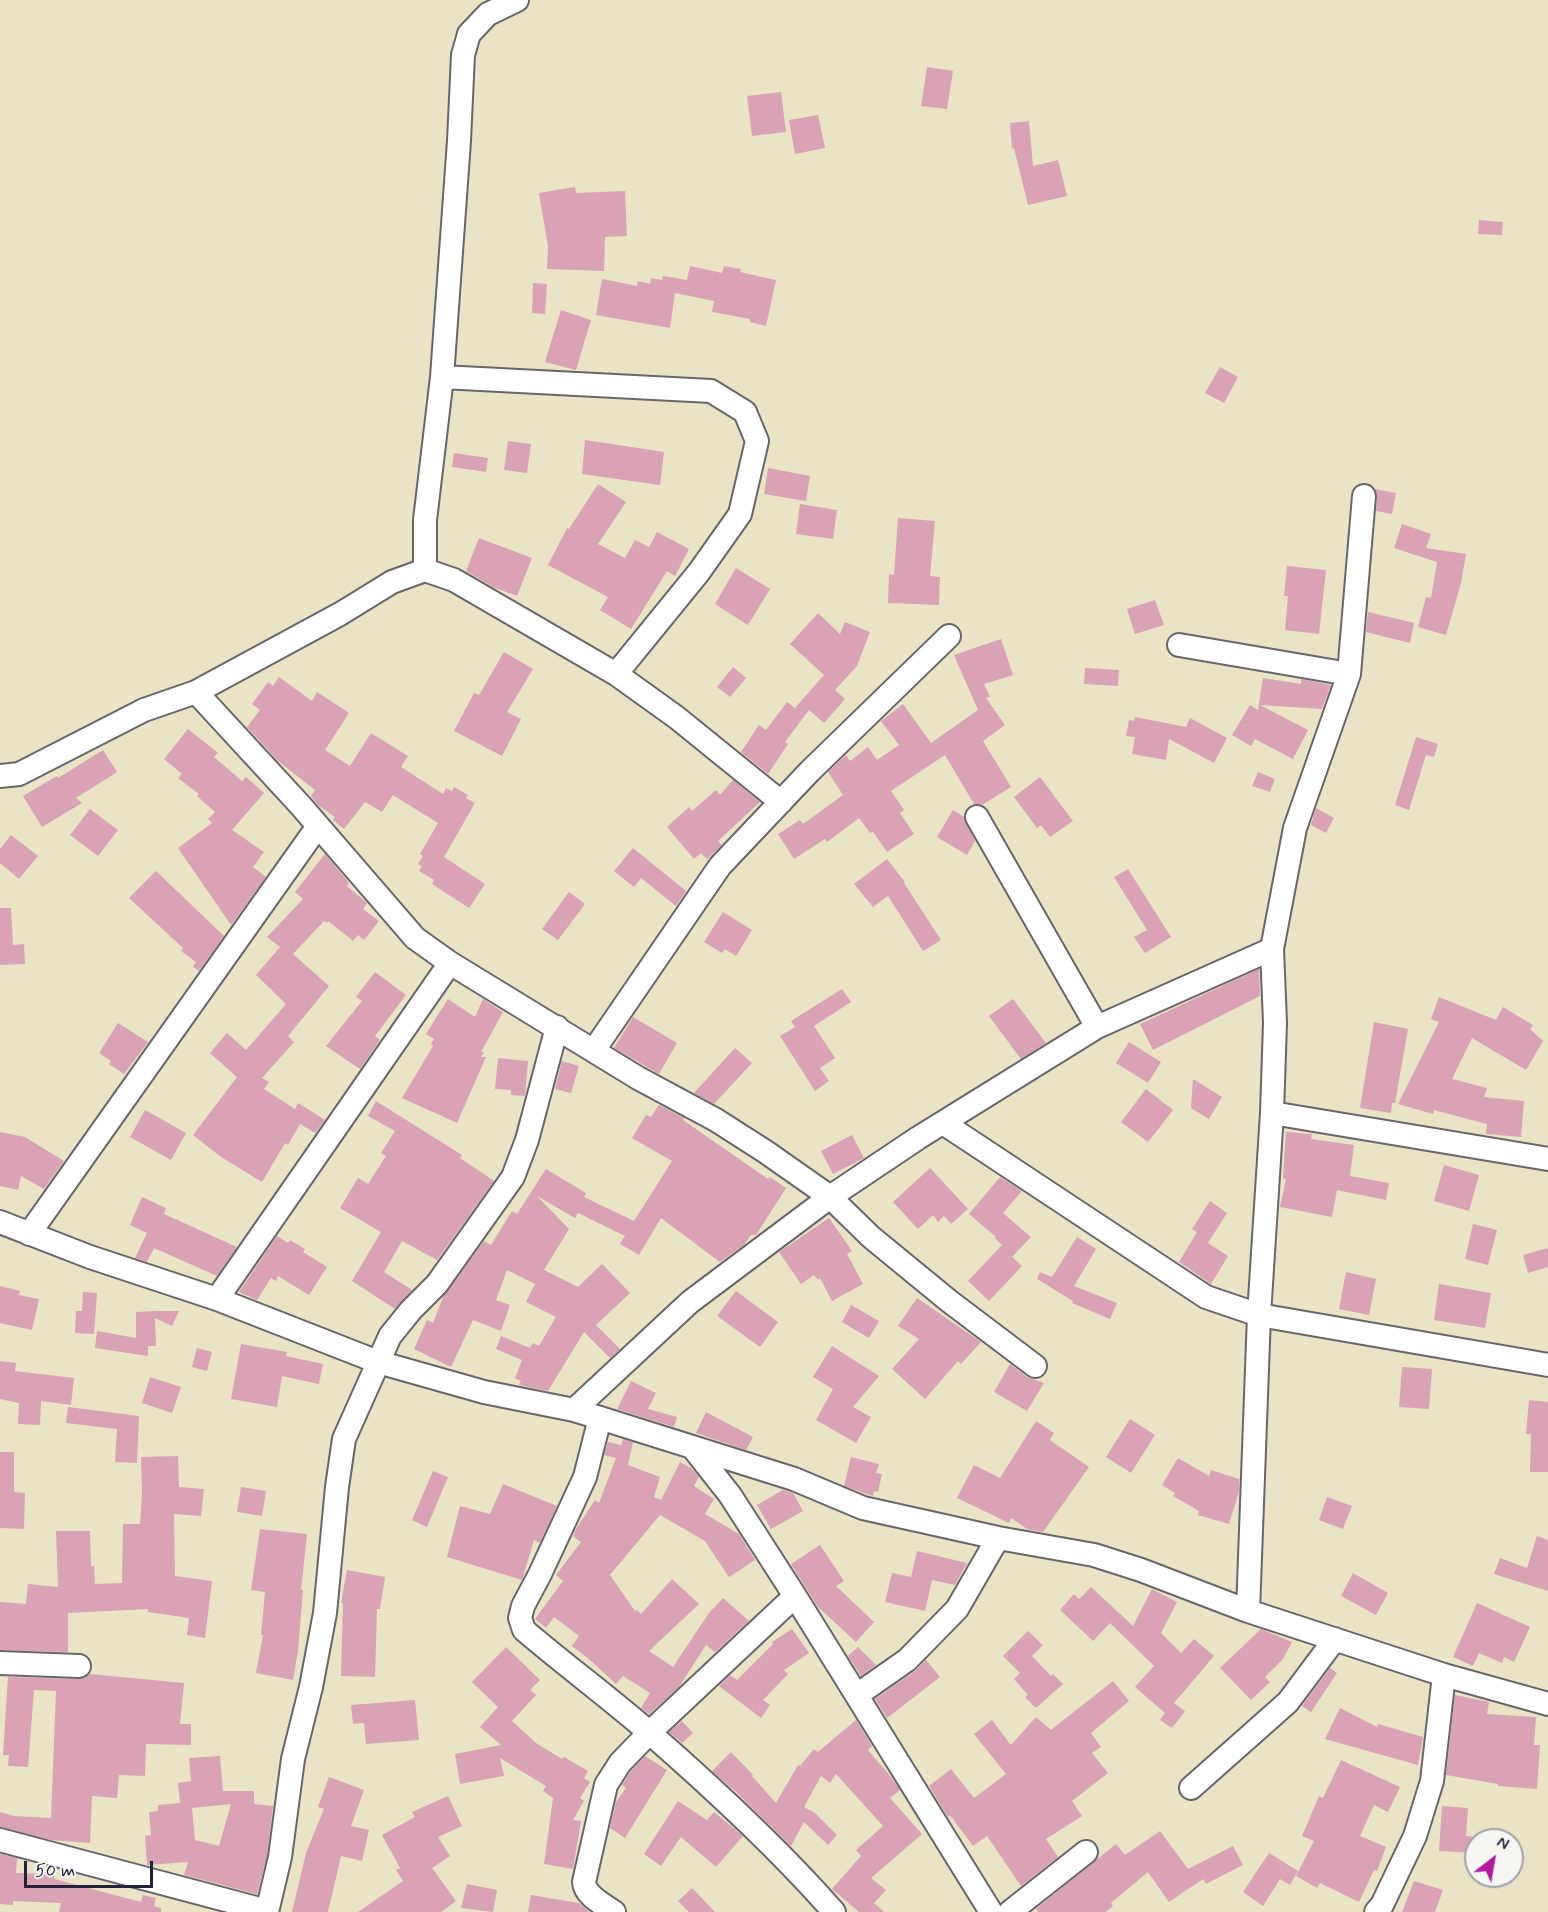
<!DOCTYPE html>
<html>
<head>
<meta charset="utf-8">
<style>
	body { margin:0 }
	#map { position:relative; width:1548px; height:1912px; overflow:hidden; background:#e9e4c5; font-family:Mynerve,sans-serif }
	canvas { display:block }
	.north { position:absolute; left:1464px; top:1828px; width:60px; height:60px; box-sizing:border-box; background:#f6f6f2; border:2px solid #a1a1a9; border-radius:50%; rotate:31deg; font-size:16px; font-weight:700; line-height:24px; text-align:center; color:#22223b }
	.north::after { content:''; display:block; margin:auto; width:21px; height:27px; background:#b5179e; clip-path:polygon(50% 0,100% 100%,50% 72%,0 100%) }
	.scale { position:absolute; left:24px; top:1861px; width:129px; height:27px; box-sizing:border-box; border:3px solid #22223b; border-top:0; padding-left:8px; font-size:18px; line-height:21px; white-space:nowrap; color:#22223b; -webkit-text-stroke:4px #f6f6f2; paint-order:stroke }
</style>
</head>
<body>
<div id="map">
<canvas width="1548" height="1912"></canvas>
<div class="north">N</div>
<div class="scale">50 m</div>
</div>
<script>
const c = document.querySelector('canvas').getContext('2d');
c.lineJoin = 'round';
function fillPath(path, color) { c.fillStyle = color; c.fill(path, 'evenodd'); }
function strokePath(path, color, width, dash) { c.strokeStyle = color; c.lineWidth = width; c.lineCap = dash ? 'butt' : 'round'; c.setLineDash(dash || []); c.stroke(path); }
const building = new Path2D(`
	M927,67L953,71L947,109L921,106Z
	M781,92L786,132L752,136L747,96Z
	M818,115L825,148L795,154L789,120Z
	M1029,121L1033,166L1058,160L1067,196L1028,205L1014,148L1012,149L1010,123Z
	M575,187L576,193L625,191L627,236L605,237L604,271L547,269L548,246L539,193Z
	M1479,220L1503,222L1502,235L1478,234Z
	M690,266L722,273L724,266L741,269L740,272L776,280L766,326L750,322V319L712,312L714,301L675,293L670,328L596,315L602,279L637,286L638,281L650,284L651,278L662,280L663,276L687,280Z
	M533,283L547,284L545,314L532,313Z
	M561,310L591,320L576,370L545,362Z
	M1220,367L1238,377L1224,403L1205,393Z
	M585,440L664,452L660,485L582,474Z
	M508,441L531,444L527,473L504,470Z
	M454,453L488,458L486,472L452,467Z
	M768,468L810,476L806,501L764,494Z
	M598,484L626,502L598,544L625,558L635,540L649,547L657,532L689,549L675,576L667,571L631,629L600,610L608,597L548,565L567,528L569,529Z
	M1375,489L1396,493L1392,514L1376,511L1377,497Z
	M800,504L837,510L833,539L796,534Z
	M898,518L935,521L930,576L940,577L939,605L888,603L889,574L894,575Z
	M1402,524L1431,534L1426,548L1466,554L1461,583L1446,635L1418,627L1426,597L1431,598L1437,562L1394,548Z
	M479,538L532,558L517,596L493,587L466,571Z
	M1287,566L1326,570L1319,634L1285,630L1288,596H1284Z
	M736,568L770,589L748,625L715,604Z
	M1155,600L1164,625L1135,634L1127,609Z
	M1368,612L1414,623L1410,643L1366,632Z
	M818,613L840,634L845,622L870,632L857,666L835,690L845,699L824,723L809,710L785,742L788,744L768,774L741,752L759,725L766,730L787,702L795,708L824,675L790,644Z
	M1001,639L1013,675L984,684L990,697L986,698L1005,725L983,741L1011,787L982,805L974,804L945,755L891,791L904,810L900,813L914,834L887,852L873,832L870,833L859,818L827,842L825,839L794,859L778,834L800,820L803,824L843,795L828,772L846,755L850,761L868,747L877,760L899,745L881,721L903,704L931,743L978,710L954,655Z
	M504,652L533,669L507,712L521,719L502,756L454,731L474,693L479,695Z
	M733,667L746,678L730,697L717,687Z
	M1085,668L1119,670L1118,686L1084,684Z
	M279,677L312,701L317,692L349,713L325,750L350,766L371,733L408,756L401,767L443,794L446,788L452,791L454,787L468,795L466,798L475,803L444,857L485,884L469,908L432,884L434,880L419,871L422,866L418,864L423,856L420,854L438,823L393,795L382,812L365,802L344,829L333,820L335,817L318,805L311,796L315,790L278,761L247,727L260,710L252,704L268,682L273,686Z
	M1263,678L1301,684V679L1331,685L1322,709L1260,705L1308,730L1293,759L1255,739L1251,746L1232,735L1250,705L1258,710Z
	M1135,717L1186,727L1190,718L1227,738L1214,763L1169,739L1166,760L1132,754L1135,737L1126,736L1129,720L1135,721H1134Z
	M188,729L218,753L214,757L242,781L246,777L264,793L232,830L264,852L253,867L266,877L231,925L178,848L212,823L208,819L215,812L197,796L199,794L178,778L182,774L164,759Z
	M1416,737L1438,744L1434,757L1426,755L1409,810L1395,805Z
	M103,750L117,772L76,798L82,803L42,827L23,796L57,776L58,778Z
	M1258,772L1275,779L1270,792L1252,786Z
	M1040,777L1073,821L1050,837L1041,825L1037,828L1014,797Z
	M733,780L760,802L718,841L722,845L707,859L701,853L694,859L667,827L689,807L692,811L716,790L720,795Z
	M1316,808L1334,818L1326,833L1311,825Z
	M90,809L118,830L98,856L70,835Z
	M953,810L964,817L975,841L967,855L937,837Z
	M11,835L38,856L19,879L0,863V849Z
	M633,848L686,891L676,906L641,878L634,887L614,871Z
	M325,854L349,883L347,886L367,903L363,909L379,921L364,940L358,935L353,941L328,921L327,923L324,921L293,954L329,986L288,1036L294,1042L262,1078L269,1082L264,1089L295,1109L298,1103L325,1120L315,1133L300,1124L288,1145L285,1143L262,1182L221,1157L193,1135L237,1077L210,1053L227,1033L246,1050L286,1004L256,975L280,947L267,937L303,899L295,892Z
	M887,859L905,882L904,883L941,940L923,951L888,896L873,907L854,884Z
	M1128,869L1171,937L1145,953L1134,937L1147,930L1114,877Z
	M156,871L224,936L199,971L193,967L196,962L181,951L183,948L129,898Z
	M569,892L585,904L558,940L542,929Z
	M0,908H11L13,945L24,944L25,964L0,965Z
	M723,912L752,930L736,956L725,949L722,953L704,942Z
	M1259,969L1260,996L1153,1050L1140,1024Z
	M375,972L406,995L375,1036L380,1040L360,1069L326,1046L362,1001L356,997Z
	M842,989L851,1002L814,1026L835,1058L820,1068L829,1081L815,1091L780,1036L795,1027L791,1021Z
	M1439,997L1496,1020L1503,1007L1533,1025L1530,1029L1543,1041L1526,1070L1472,1038L1452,1079L1487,1088L1484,1097L1524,1101L1521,1137L1486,1134L1487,1124L1434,1110L1433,1114L1398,1104L1439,1022L1431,1019Z
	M448,999L475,1017L483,999L503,1012L481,1052H484L481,1057H486L457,1123L402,1098L433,1046L431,1044L434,1039L426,1034Z
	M1013,999L1046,1043L1021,1059L989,1016Z
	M633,1017L677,1043L659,1074L614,1048Z
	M1374,1022L1408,1029L1395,1103H1392L1391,1113L1360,1108Z
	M118,1023L148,1042L124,1074L109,1064L111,1061L99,1053Z
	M1129,1042L1161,1062L1148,1083L1116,1063Z
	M735,1048L752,1063L714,1104L694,1093Z
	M498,1058L528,1061L525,1096L511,1095V1090L495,1089Z
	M562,1061L579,1066L571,1093L555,1089Z
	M1193,1079L1222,1097L1209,1119L1191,1108Z
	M1146,1089L1173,1110L1148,1142L1121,1122Z
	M376,1101L462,1155L460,1158L494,1181L437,1260L402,1241L384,1272L412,1290L395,1309L352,1281L381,1232L340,1208L358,1178L368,1184L386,1156L381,1153L395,1131L368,1116Z
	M659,1105L684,1118L683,1120L768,1179L770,1177L786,1188L756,1235H751L744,1245L720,1262L661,1218L639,1255L620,1244L625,1236L578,1213L575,1218L537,1196L569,1229L544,1270L578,1287L602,1264L630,1293L596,1325L620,1349L610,1358L584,1332L548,1391L519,1385L521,1381L515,1378L522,1360L496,1349L501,1336L530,1348L533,1343L539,1346L556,1317L526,1302L535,1284L507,1270L496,1300L510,1305L501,1331L473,1320L451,1367L414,1349L427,1320L433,1323L443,1297L484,1241L491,1245L512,1211L517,1214L546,1169L586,1193L584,1197L634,1221L672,1161L632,1138L646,1115L651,1117Z
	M145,1110L186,1133L171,1160L130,1137Z
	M0,1132L25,1137L64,1161L44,1189L21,1176L18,1190L0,1186Z
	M1286,1132L1312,1134L1311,1139L1354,1145L1350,1176L1389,1183L1386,1200L1337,1190L1332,1217L1280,1207L1286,1179L1283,1178Z
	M852,1135L864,1158L833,1174L821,1151Z
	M1444,1165L1479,1175L1469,1211L1434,1201Z
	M930,1168L968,1209L951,1224L944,1216L938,1222L933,1215L918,1229L893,1202Z
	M1000,1177L1022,1191L1003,1213L1031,1237L1012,1257L1022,1266L989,1301L968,1281L1002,1245L995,1238L996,1237L969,1214Z
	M142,1197L166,1208L164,1214L237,1247L217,1276L154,1248L147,1262L135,1258L147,1233L130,1225Z
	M1210,1201L1227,1213L1208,1243L1228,1256L1211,1284L1179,1262L1197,1232L1192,1229Z
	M829,1218L852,1251L847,1254L863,1284L832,1301L820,1278L818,1280L814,1275L801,1284L779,1252Z
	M1473,1224L1497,1230L1488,1265L1465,1259Z
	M277,1236L288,1243L290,1240L305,1249L303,1252L327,1267L309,1295L278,1276L276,1281L271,1278L257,1300L239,1292Z
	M1077,1237L1096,1249L1074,1286L1117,1303L1110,1319L1072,1303L1073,1301L1037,1279L1040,1272L1052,1277Z
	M1548,1248V1267L1528,1273L1523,1255Z
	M1346,1272L1376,1279L1369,1315L1339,1309Z
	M1439,1284L1491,1293L1485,1328L1434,1320Z
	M0,1286L20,1291L19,1295L39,1299L32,1330L0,1323Z
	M736,1291L778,1322L760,1347L717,1316Z
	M83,1292L97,1293L94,1334L75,1333L76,1311H82Z
	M917,1298L981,1342L961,1364L958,1361L925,1399L892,1369L919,1339L898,1326Z
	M851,1305L879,1321L869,1338L842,1322Z
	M155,1311H179L172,1326L155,1318L156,1346H148V1356L95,1348L97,1331L136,1338V1312Z
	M241,1344L287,1352L286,1356L323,1364L319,1384L282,1376L277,1407L231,1399Z
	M832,1346L879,1376L853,1407L871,1417L856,1443L816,1420L833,1389L813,1377Z
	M197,1348L212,1352L207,1371L192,1367Z
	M0,1361L16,1363L15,1371L74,1378L71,1405L41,1401L40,1425L18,1424L19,1403L0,1399Z
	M1010,1364L1027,1377L1044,1383L1027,1411L994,1392Z
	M1402,1367L1432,1369L1429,1409L1399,1407Z
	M150,1377L181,1387L172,1413L142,1403Z
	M631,1381L656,1393L648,1409L677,1417L674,1427L617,1409Z
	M1529,1400L1548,1402V1472H1530L1531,1434H1526Z
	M68,1407L139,1416L137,1463L115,1462L117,1429L66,1423Z
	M706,1412L753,1437L746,1450L696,1433Z
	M1130,1419L1155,1435L1131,1473L1106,1457Z
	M1036,1421L1054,1433L1050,1440L1089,1467L1043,1532L1027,1529L1011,1518L1009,1523L957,1498L974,1465L1000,1478Z
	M623,1439L633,1442L628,1465L660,1477L654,1497L661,1500L680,1462L691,1468L699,1477L694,1486L714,1499L705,1514L739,1534L755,1560L729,1577L705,1541L660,1515L610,1575L635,1611L637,1610L641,1614L672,1579L699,1604L649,1651L673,1667L709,1613L723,1598L749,1621L715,1652L706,1645L679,1687L649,1714L641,1708L650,1693L623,1676L616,1684L590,1660L572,1646L579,1636L554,1617L546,1628L535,1619L563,1581L556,1575L581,1542L573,1536L576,1529L595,1500L599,1503L616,1458L604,1455L608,1442L621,1445Z
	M0,1452H14V1492L25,1493L24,1529L0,1528Z
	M178,1456L179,1487L204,1489L201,1516L174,1514L175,1576L212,1581L205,1638L187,1635L189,1618L148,1612V1609L68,1613V1652L0,1650V1602L26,1604L28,1584L58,1587L56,1531H90L91,1566H94L95,1584L122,1583L123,1524H140L142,1494L141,1457Z
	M851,1457L879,1464L876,1473L882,1474L878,1492L874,1491L873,1496L844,1486Z
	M1178,1458L1209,1476L1211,1470L1239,1479V1491L1229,1524L1198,1515L1199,1511L1173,1496L1175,1493L1162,1485Z
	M433,1471L448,1477L427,1527L412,1520Z
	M503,1484L557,1506L540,1543L534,1540L522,1580L447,1557L460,1506L490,1514Z
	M241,1487L266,1491L262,1516L237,1512Z
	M783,1490L793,1493L803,1511L771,1529L757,1505Z
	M1327,1497L1352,1506L1343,1529L1319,1520Z
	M260,1529L307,1534L301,1590H303L298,1651L293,1680L256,1673L263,1635H261L265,1592L251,1590Z
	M1537,1536L1548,1540V1591L1494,1574L1500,1558L1527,1568Z
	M820,1545L844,1581L836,1586L874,1622L856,1642L818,1607L791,1564Z
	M917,1551L967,1563L955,1585L932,1580L925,1611L885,1602L892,1573L911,1577Z
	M347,1570L385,1577L380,1609H377L375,1677L341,1676L343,1603H341Z
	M1353,1573L1388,1593L1376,1615L1341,1596Z
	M1091,1587L1133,1626L1152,1589L1177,1602L1161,1633L1181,1653L1194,1639L1214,1656L1174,1703L1185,1711L1172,1728L1160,1720L1165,1713L1135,1687L1154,1666L1110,1623L1093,1641L1060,1610L1074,1594L1079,1599Z
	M1477,1603L1530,1627L1514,1662L1504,1657L1502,1663L1479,1653L1473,1666L1453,1657Z
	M792,1629L809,1653L784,1670L788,1674L763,1700L770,1705L761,1718L719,1686L730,1675L737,1680L773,1644L772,1642Z
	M1261,1629L1292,1642L1283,1659L1265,1677L1270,1682L1251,1700L1220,1668Z
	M1028,1631L1043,1645L1032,1656L1051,1676L1053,1674L1063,1684L1036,1708L1025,1697L1028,1695L1014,1679L1020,1673L1003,1656Z
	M506,1647L540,1680L530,1690L536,1695L512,1721L536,1743L562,1759L564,1757L588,1771L584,1778L590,1782L580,1798L584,1801L573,1820L581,1821L573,1869L544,1864L553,1798L543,1791L546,1786L500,1758L504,1776L460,1784L455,1754L501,1745L480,1727L498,1707L472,1682Z
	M858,1647L876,1665L861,1676L848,1656Z
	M926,1660L940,1677L887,1718L875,1699L915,1671Z
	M1330,1668L1337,1673L1311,1712L1302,1706Z
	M90,1674L184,1683L180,1724H191V1745L146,1744L145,1776L119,1775L117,1798L92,1796L90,1843L51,1840L0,1827V1812L14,1816L51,1818L56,1691L34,1690L28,1767L8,1766L9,1755H3L8,1677L78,1679L85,1678Z
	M1113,1681L1129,1701L1091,1733L1101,1747L1092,1753L1108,1773L1072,1801L1082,1816L1046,1839L1058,1857L1021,1886L987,1836L973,1846L950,1815L948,1817L929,1786L951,1769L974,1798L1006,1774L974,1734L992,1720L1011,1745L1036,1717L1051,1730Z
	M1455,1695L1489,1702L1487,1714L1536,1717L1534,1745H1540L1537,1789L1498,1786V1784L1446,1775Z
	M415,1700L419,1740L366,1744L364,1723L353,1724L351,1705Z
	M1340,1708L1377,1727L1378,1724L1423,1737L1418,1765L1325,1739Z
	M856,1720L872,1746L868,1750L891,1777L900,1790L890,1798L922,1834L871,1878L886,1890L874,1903L884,1912H859L832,1889L861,1856L856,1850L883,1826L836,1774L830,1783L821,1776L804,1807L815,1813L837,1835L828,1845L804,1822L791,1846L736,1792L712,1771L731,1752L753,1775L752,1776L776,1803L798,1765L800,1766L814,1749L818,1752Z
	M682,1721L693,1733L682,1743L669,1732Z
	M220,1756L223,1791H254V1804L273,1806L267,1855L257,1894L184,1875L188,1862L147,1865L145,1836L151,1835L149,1812L158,1811V1805L180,1803L178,1783L191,1781L189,1758ZM231,1804L219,1846L195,1840L192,1808Z
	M645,1756L667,1770L625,1838L610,1828L616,1802L626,1788L622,1785L631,1771Z
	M1341,1760L1400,1787L1388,1812L1374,1805L1360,1836L1386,1847L1377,1871L1374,1870L1359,1902L1320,1883L1317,1888L1296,1876L1314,1841L1302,1836L1319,1796L1323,1798Z
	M329,1777L364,1790L351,1826L369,1830L362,1861L341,1856L328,1912H292L306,1853L324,1809L318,1807Z
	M448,1796L462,1826L438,1837L450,1856L432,1868L456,1901L441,1912H358L403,1881L396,1870L400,1868L382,1835L415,1817L412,1812Z
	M678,1801L707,1820L714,1812L743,1836L716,1867L681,1837L661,1866L644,1854Z
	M1442,1806L1468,1808L1466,1836L1476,1837V1853L1439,1851Z
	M1160,1831L1188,1869L1233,1846L1243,1865L1206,1884L1203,1879L1169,1902L1148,1872L1111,1903L1113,1906L1106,1912H1038L1036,1909L1116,1844L1125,1855Z
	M1269,1853L1298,1871L1290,1885L1280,1879L1263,1906L1243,1892Z
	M0,1854L17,1858L16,1873L54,1874V1879L141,1902L143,1895L156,1898L154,1906L161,1908V1912H59L61,1903L13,1901V1905L0,1904Z
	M1414,1881L1443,1890L1435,1912H1402Z
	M467,1884L497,1890L493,1912L461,1908Z
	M692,1888L715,1912H689L678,1901Z
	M531,1895L579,1903L589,1912H528Z`);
const minor = new Path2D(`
	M442,377L711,391L745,412L757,441L740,514L699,572L616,674
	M425,570L454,580L616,674L676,717L781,802
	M1179,645L1349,674
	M196,692L340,614L392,582L425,570V520L442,377L459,141L463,55L469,34L488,14L517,0
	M0,776L19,774L144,710L196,692L301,806L415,938L450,963L638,1078L716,1120L766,1152L830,1197L871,1237L949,1301L1035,1366
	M977,817L1097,1027
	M1272,949L1295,828L1349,674L1364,496
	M594,1050L720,866L810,771L949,636
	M1272,1113L1548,1159
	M943,1123L1206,1297L1259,1315L1548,1365
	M0,1222L90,1257L217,1299L378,1362L484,1392L574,1410L600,1418L794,1479L863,1508L998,1538L1094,1555L1141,1570L1248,1611L1444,1675L1548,1704
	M29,1234L318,826
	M217,1299L450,963
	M574,1410L690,1302L830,1197L918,1138L1097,1027L1272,949L1275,1023L1272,1113L1259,1315L1248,1611
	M600,1418L585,1477L540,1574L523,1606L520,1618L524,1630C566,1666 610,1698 651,1734C715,1790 778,1848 834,1912
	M693,1448L730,1495L795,1596L991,1912
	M0,1663L79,1666
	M857,1695L907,1660L957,1609L998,1538
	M1191,1788L1288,1702L1335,1639
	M0,1840L267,1911
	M267,1912L280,1857L293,1759L311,1687L325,1613L337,1487L344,1439L390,1336L411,1310L437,1284L513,1177L527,1140L557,1027
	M614,1912C603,1904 585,1896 584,1882L606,1785L620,1763L649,1733L795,1596
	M1010,1912L1086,1852
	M1376,1912L1382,1905L1415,1836L1432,1781L1444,1675`);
fillPath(building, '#d9a2b5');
strokePath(minor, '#68666b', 26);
strokePath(minor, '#fff', 22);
</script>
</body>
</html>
